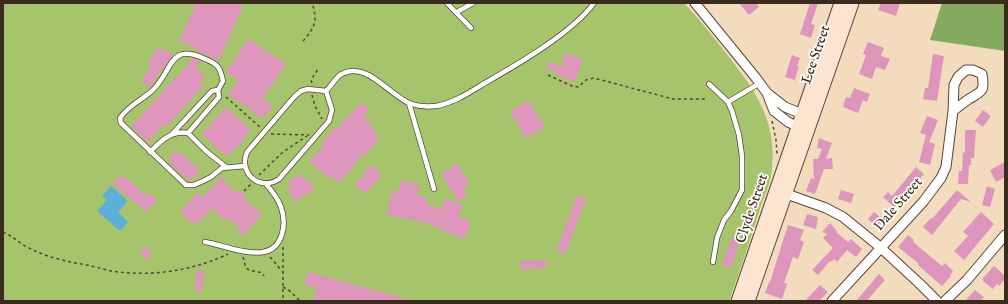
<!DOCTYPE html>
<html>
<head>
<meta charset="utf-8">
<style>
	body { margin:0 }
	#map { position:relative; width:1008px; height:304px; overflow:hidden; background:#f3dcbd; font-family:"IM FELL English",serif }
	canvas { display:block }
	.frame { position:absolute; inset:0; border:4px solid #3b2a1e; pointer-events:none }
</style>
</head>
<body>
<div id="map">
<canvas width="1008" height="304"></canvas>
<div class="frame"></div>
</div>
<script>
const c = document.querySelector('canvas').getContext('2d');
c.lineJoin = 'round';
function fillPath(path, color) { c.fillStyle = color; c.fill(path, 'evenodd'); }
function strokePath(path, color, width, dash) { c.strokeStyle = color; c.lineWidth = width; c.lineCap = dash ? 'butt' : 'round'; c.setLineDash(dash || []); c.stroke(path); }
function write(font, color, halo, rows, align = 'center') {
  c.font = font + ' "IM FELL English",serif'; c.lineWidth = 3.5; c.setLineDash([]); c.textBaseline = 'middle'; c.strokeStyle = halo; c.fillStyle = color; for (const [text, x, y, turn = 0] of rows) {
    c.save(); c.translate(x, y); c.rotate((+turn || 0) * Math.PI / 180); c.textAlign = isNaN(turn) ? turn : align; if (halo) c.strokeText(text, 0, 0); c.fillText(text, 0, 0); c.restore();
  }
}
const green = new Path2D(`
	M3,3H684C699,19 712,35 725,52C754,89 777,119 772,169C771,183 764,196 760,209C750,240 740,271 729,301H3Z`);
const forest = new Path2D(`
	M942,3H1005V51L930,40Z`);
const water = new Path2D(`
	M111,186L128,201L118,212L128,222L120,231L97,211L107,200L102,196Z`);
const building = new Path2D(`
	M196,3H238L243,5L219,60L198,52L199,51L196,50V48L179,41Z
	M739,3H756L759,7L749,15Z
	M810,3H818L811,24L815,25L811,38L800,34Z
	M881,3H900L896,16L878,10Z
	M248,39L286,64L263,98L273,107L261,119L251,110L228,95L238,80L226,72Z
	M868,42L884,48L881,56L890,59L885,70L876,67L872,79L859,74L866,55L863,54Z
	M158,47L173,54L164,68H162L150,87L141,82L151,66L148,64Z
	M565,53L583,59L575,82L557,75L558,73L546,68L548,62L561,66Z
	M933,54L944,56L937,101L923,99L925,88H928Z
	M792,55L800,58L797,66H799L795,80L785,77Z
	M193,58L201,62L196,68L205,76L200,83L203,86L167,127L164,124L148,142L131,127Z
	M854,88L870,94L867,102L863,100L858,113L843,107L846,97L850,98Z
	M528,100L545,127L526,138L510,112Z
	M361,102L370,109L363,117L369,121L370,125L374,129L373,131L378,136V140L363,157L361,156L340,183L331,176L329,178L309,162L323,146L321,144L334,128L336,130Z
	M226,107L251,130L244,138L245,139L227,157L202,134Z
	M983,110L991,116L983,127L975,121Z
	M927,116L938,120L929,142L935,144L930,165L919,162L926,135L920,133Z
	M965,130H976L974,158H971V165H969L968,184H958L959,171H962L963,152L965,153Z
	M819,138L832,143L826,159L832,158L833,169H824L815,194L806,191L811,178L814,179L813,159H818L822,149L817,148Z
	M175,151L179,154L180,152L200,170L190,181L170,164L172,162L168,159Z
	M1005,162V177L996,182L990,170Z
	M458,164L470,185L463,189L467,196L458,201L441,173Z
	M371,165L382,174L366,194L355,185Z
	M916,167L924,174L894,207L883,197L888,192L892,196Z
	M121,174L147,196L150,193L157,200L146,212L113,184Z
	M301,174L305,180L308,178L314,190L294,201L287,189L291,187L288,181Z
	M221,177L226,181L225,183L237,193L239,190L247,197L245,200L262,214L243,236L238,231L240,229L229,218L226,221L212,208L199,223L196,221L193,224L180,212L198,192L203,197Z
	M401,180L420,184L417,195L427,198L426,203L441,210L446,198L463,205L458,216L471,222L464,239L423,222L387,215L392,190L399,192Z
	M987,186L995,189L990,207L982,205Z
	M841,190L854,194L851,203L838,199Z
	M957,190L971,202L961,199L932,235L923,227L931,218L932,219Z
	M577,195L586,199L565,254L556,251Z
	M874,212L883,220L877,227L868,219Z
	M981,212L994,224L964,260L954,251L968,236L963,232Z
	M807,214L818,217L816,229L803,225Z
	M830,223L837,231L836,232L848,242L851,239L862,249L856,257L847,250L837,262L834,259L831,262L830,261L818,275L812,270L833,248L823,238L827,234L822,232Z
	M788,225L804,230L800,240L804,242L798,259L793,257L784,283L787,284L782,299L765,293L769,282H770Z
	M908,235L914,240L913,242L942,266L945,263L953,271L950,275L951,276L942,286L918,265L919,264L898,247Z
	M731,238L740,241L731,268L722,265Z
	M143,247L152,250L149,259L140,256Z
	M545,260L546,268L520,269V261Z
	M994,266L1005,276V279L999,286L997,284L993,289L983,281V278Z
	M197,270L204,271L202,291L194,290Z
	M308,272L407,299L406,301H313L317,288L304,285Z
	M879,274L885,280L877,289L867,301H856Z
	M820,285L828,292L819,301H805Z
	M975,290L984,297L980,301H965Z`);
const path = new Path2D(`
	M303,41C315,27 318,21 312,3
	M548,75L572,86L578,87L586,80L594,78L673,99H706
	M312,83L311,80L318,69
	M312,95L315,106L322,119
	M226,97L260,127
	M772,121L776,140L777,154
	M271,134L309,135
	M259,175L283,152L307,136
	M244,191L251,184
	M3,232C13,236 21,245 31,249C49,258 69,262 87,265C95,267 103,269 111,271C151,277 192,271 228,254
	M283,247V301
	M243,257L246,268C252,273 260,269 264,276
	M270,257L282,271
	M283,287L290,291L300,301`);
const lane = new Path2D(`
	M447,3L471,28
	M457,12L473,3
	M709,84L728,102L732,111L739,135L742,156V190L731,211L724,220L717,238L713,262
	M308,89L326,91L332,110L329,121L279,179C260,192 238,173 247,152L294,97L301,91Z
	M218,90L223,81C220,67 218,64 205,59C169,42 173,70 153,90C142,100 129,105 120,118L121,123L186,185H194L203,181L211,177L222,168L245,166
	M326,91C331,86 335,79 340,75C365,59 388,94 409,103C417,106 427,107 436,106C454,103 470,92 485,83C518,64 572,33 594,3
	M728,102L760,83
	M409,103L434,189
	M188,133L206,151L226,167
	M150,152C161,141 171,130 188,133L219,97L218,90L212,91L172,134
	M205,242C222,245 246,255 263,252C283,249 287,224 281,207C278,198 272,191 266,184`);
const street = new Path2D(`
	M695,3L756,78L767,93L774,111L788,122L803,129
	M767,93L785,107L807,116
	M781,192L826,208L843,217L880,247L920,284L937,301
	M832,301L923,202L941,178L946,167L953,111L954,85L958,77L966,70H973L982,74C985,92 982,91 969,99C963,103 958,107 953,111
	M945,301L967,280L1005,235`);
const secondary = new Path2D(`
	M738,301L841,3
	M748,301L852,3`);
const streetNames = [
	["Lee Street",817,55,-71],
	["Dale Street",899,205,-49],
	["Clyde Street",753,209,-71]
];
fillPath(green, '#a5c46c');
fillPath(forest, '#84aa60');
fillPath(water, '#5dafd8');
fillPath(building, '#dd95bc');
strokePath(lane, '#574536', 6);
strokePath(street, '#574536', 11);
strokePath(secondary, '#574536', 15);
strokePath(path, '#574536', 1.5, [3, 3]);
strokePath(lane, '#fff', 4.5);
strokePath(street, '#fff', 9);
strokePath(secondary, '#fde4d0', 13);
write('14px', '#3b2a1e', '#fdfcf7', streetNames);
</script>
</body>
</html>
